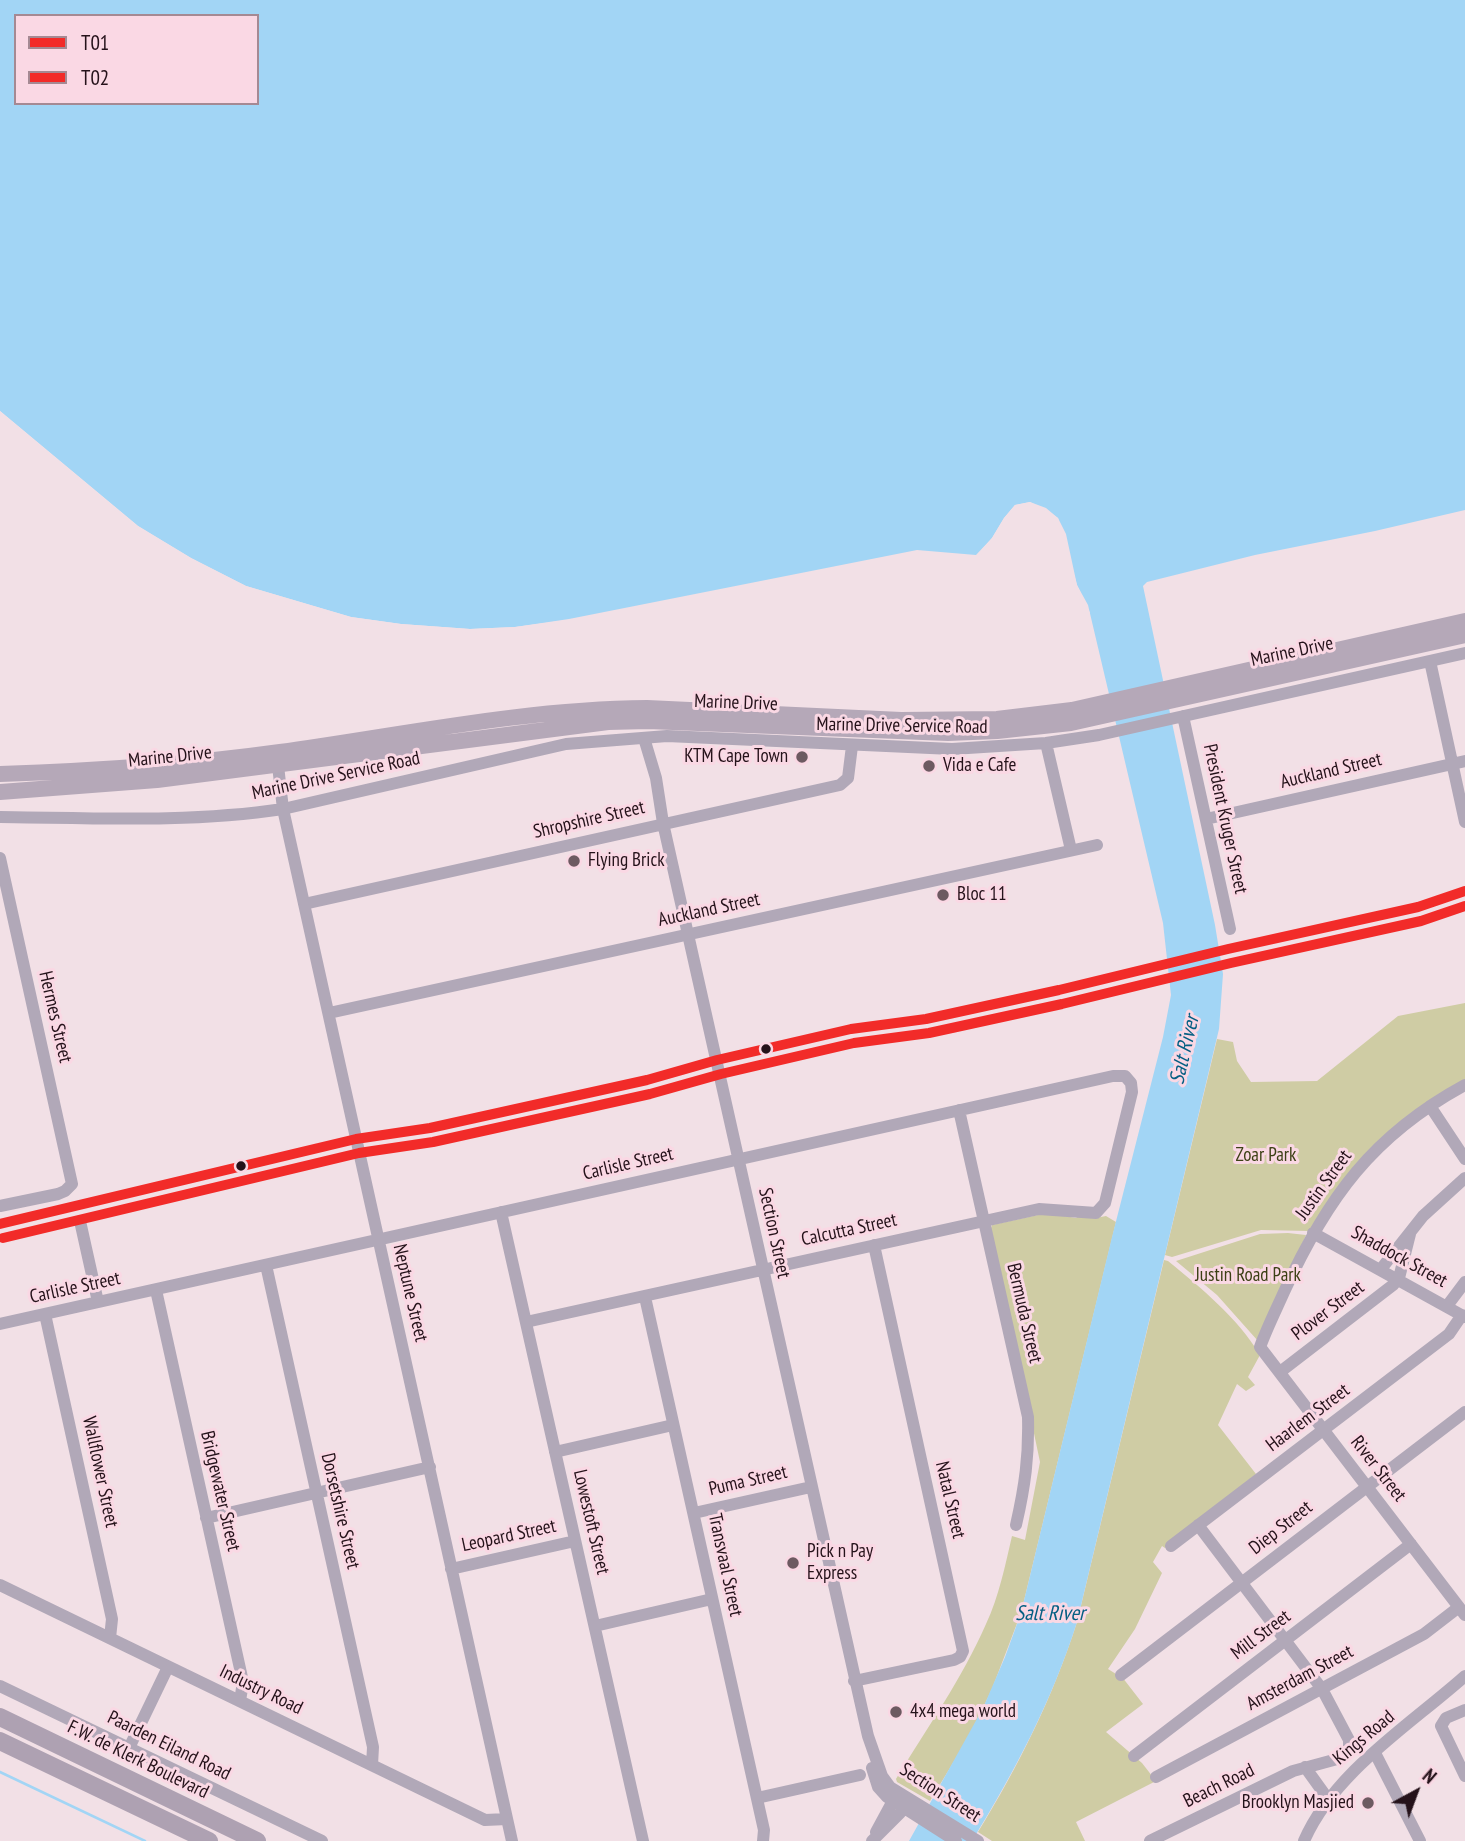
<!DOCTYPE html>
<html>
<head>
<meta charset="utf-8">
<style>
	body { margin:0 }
	#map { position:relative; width:1465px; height:1841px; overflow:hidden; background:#f2e0e6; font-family:"PT Sans Narrow",sans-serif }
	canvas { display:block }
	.legend { position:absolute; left:14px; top:14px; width:245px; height:91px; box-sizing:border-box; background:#fad8e4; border:2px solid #a58993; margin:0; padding:9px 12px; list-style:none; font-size:21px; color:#25121a }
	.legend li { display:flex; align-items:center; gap:14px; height:35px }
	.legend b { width:35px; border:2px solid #a58993 }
	.north { position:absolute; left:1381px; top:1757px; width:70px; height:70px; -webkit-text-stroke:5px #fad8e4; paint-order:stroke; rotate:41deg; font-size:19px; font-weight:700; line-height:28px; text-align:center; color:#25121a }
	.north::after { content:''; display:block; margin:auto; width:24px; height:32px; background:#25121a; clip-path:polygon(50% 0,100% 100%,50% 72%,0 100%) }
</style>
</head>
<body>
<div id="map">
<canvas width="1465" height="1841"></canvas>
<ul class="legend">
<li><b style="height:9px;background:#f22b29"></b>T01</li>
<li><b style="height:9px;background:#f22b29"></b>T02</li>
</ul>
<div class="north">N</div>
</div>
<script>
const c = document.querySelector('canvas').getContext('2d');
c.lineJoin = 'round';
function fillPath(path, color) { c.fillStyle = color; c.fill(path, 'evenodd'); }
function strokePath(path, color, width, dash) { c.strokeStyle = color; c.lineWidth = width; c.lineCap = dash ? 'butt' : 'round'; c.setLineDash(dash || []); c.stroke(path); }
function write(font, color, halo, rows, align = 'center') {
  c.font = font + ' "PT Sans Narrow",sans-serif'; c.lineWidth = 6; c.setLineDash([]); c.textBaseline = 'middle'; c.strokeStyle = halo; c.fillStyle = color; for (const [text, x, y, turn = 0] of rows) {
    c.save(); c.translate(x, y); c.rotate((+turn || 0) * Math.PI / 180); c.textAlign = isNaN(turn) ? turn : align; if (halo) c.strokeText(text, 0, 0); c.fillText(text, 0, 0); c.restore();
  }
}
const green = new Path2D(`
	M1465,1003V1080L1423,1105L1309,1231L1261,1230L1172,1257L1165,1255L1217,1039L1233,1042L1237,1061L1251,1082L1317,1081L1398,1016Z
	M1047,1213L1076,1218L1080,1215L1096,1218L1106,1216L1116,1222L1021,1613L992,1689L970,1735L930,1801L897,1782L896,1779C927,1728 962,1679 986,1624C999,1596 1005,1566 1012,1536L1025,1540L1040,1462L991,1228L992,1225Z
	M1288,1233L1306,1235L1258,1341L1217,1295L1176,1261L1260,1234Z
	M1164,1260L1168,1261C1201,1288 1237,1317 1260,1355L1248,1377L1255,1385L1246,1391L1237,1384L1218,1425L1256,1474L1165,1548L1162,1546L1153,1562L1162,1573L1135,1629L1108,1669L1116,1674L1119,1673L1143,1704L1106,1732L1142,1763L1156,1781L1076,1822L1085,1841H992L978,1832C1019,1765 1053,1697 1077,1622Z`);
const water = new Path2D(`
	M0,0H1465V510L1375,531L1255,555L1147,582L1143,586L1215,925L1223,974L1219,1029L1077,1622C1052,1701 1015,1771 972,1841H909L983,1708L1005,1657L1021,1613L1112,1237L1163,1037L1171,995L1163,923L1088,605L1077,585L1058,518L1030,502L1015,505L1004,518L992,538L976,555L917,550L569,619L515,627L470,629L401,624L351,617L246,586L191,558L138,526L0,411ZM16,16H257V103H16Z`);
const pier = new Path2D(`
	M0,411L138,526L191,558L246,586L351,617L401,624L470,629L515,627L621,613L516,630L470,633L400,627L351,620L245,590L189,561L136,528L0,416Z
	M1030,502L1046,508L1058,518L1066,534L1077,585L1090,613L1086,614L1074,586L1062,535L1055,520L1045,511L1030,506L1016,509L1006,520L995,540L979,557L971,558L977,555L992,538L1004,518L1015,505Z`);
const stream = new Path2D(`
	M0,1772L145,1841`);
const minor = new Path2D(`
	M1430,661L1465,822
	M1183,716L1230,929
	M644,738L656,778L663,823L868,1736L882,1776L890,1787L978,1841
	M1046,743L1071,850
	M277,757L283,809L512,1841
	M0,817C95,818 190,823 283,809L566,744L667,736L952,749L1046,743L1099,735L1465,653
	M1206,819L1465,761
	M0,858L72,1184L65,1191L58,1194L0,1206
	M304,904L840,785L848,778L852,746
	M329,1013L1097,845
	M1465,1085C1373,1135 1327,1198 1284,1292C1276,1310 1267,1328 1260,1347L1465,1615
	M1430,1106L1465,1159
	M959,1110L1028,1417C1029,1456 1025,1486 1016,1525
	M501,1212L643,1841
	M80,1221L98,1302
	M1313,1233L1465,1317
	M266,1265L373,1747L372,1765
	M1381,1269L1423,1216L1465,1178
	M156,1290L243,1682L240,1701
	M645,1297L764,1830L763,1841
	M1447,1306L1465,1282
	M45,1314L112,1619L110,1638
	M0,1324L1113,1076H1125L1131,1083L1132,1092L1105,1203L1096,1213L1039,1209L526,1322
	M1280,1372L1393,1285L1399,1278L1410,1234
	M555,1452L673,1425
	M694,1513L811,1487
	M206,1518L430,1467
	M1171,1546L1449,1334L1462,1315
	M451,1569L575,1541
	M0,1585L485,1820L507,1819
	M595,1626L712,1599
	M1121,1675L1465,1412
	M854,1681L954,1660L960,1657L963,1651L874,1245
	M0,1686L322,1841
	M1465,1710L1446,1718L1441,1726L1465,1776
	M129,1748L168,1667
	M1375,1753L1420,1841
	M1134,1756L1411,1544
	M1305,1767L1328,1799
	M872,1768L878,1787L887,1797L956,1841
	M1156,1777L1424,1634L1459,1607
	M757,1798L860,1775
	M876,1832L896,1795
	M872,1841L900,1813L907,1802
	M1150,1841L1293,1771L1341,1758L1349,1748V1740L1322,1689L1198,1525
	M1304,1841C1334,1772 1410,1725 1465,1676`);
const major = new Path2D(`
	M0,774C93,771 187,765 280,752C402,735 524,709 647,708L901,720L997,719L1072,710L1465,621
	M0,792L157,780L608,722L648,721L948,733L997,731L1071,723L1465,635`);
const highway = new Path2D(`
	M0,1717L257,1841
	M0,1741L209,1841`);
const bus1 = new Path2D(`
	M0,1224L356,1139L430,1128L647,1080L717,1060L851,1029L926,1019L1059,990L1228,949L1418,907L1465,891`);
const bus2 = new Path2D(`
	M3,1238L359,1153L433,1142L650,1094L721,1074L854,1043L929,1033L1062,1004L1231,963L1421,921L1465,906`);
const markers = [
	[802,757,7,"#6d5a61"],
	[929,766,7,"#6d5a61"],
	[574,861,7,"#6d5a61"],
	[943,895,7,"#6d5a61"],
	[766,1049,6,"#25121a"],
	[241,1166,6,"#25121a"],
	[793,1563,7,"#6d5a61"],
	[896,1712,7,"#6d5a61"],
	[1368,1803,7,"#6d5a61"]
];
const streetNames = [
	["Marine Drive",1292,652,-12],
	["Marine Drive",736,703,2],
	["Marine Drive Service Road",902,726,1],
	["Marine Drive",170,757,-6],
	["Auckland Street",1331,771,-13],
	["Marine Drive Service Road",336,776,-12],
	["President Kruger Street",1225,819,78],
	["Shropshire Street",589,820,-13],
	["Auckland Street",709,910,-12],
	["Hermes Street",55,1017,77],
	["Carlisle Street",628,1164,-13],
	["Justin Street",1324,1185,-54],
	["Calcutta Street",849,1230,-12],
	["Section Street",774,1233,78],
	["Shaddock Street",1399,1257,29],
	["Carlisle Street",75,1288,-12],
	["Neptune Street",410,1293,77],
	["Plover Street",1328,1311,-37],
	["Bermuda Street",1024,1313,77],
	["Haarlem Street",1308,1418,-37],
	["River Street",1378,1469,52],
	["Wallflower Street",100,1472,78],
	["Puma Street",748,1481,-13],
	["Bridgewater Street",220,1491,77],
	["Natal Street",950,1500,77],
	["Dorsetshire Street",340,1511,77],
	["Lowestoft Street",591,1522,77],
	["Diep Street",1281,1528,-38],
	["Leopard Street",509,1536,-12],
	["Transvaal Street",725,1565,78],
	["Mill Street",1261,1635,-37],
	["Amsterdam Street",1300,1678,-28],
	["Industry Road",261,1690,26],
	["Kings Road",1364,1738,-40],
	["Paarden Eiland Road",169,1746,26],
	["F.W. de Klerk Boulevard",138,1760,26],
	["Beach Road",1219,1786,-26],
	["Section Street",940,1793,33]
];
const poiNames = [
	["KTM Cape Town",788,757,"right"],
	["Vida e Cafe",943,766],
	["Flying Brick",588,861],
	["Bloc 11",957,895],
	["Pick n Pay",807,1552],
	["Express",807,1574],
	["4x4 mega world",910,1712],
	["Brooklyn Masjied",1354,1803,"right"]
];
const parkNames = [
	["Zoar Park",1266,1156],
	["Justin Road Park",1248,1276]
];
const waterNames = [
	["Salt River",1185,1050,-77],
	["Salt River",1050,1614]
];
fillPath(green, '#cfcca4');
fillPath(water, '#a2d5f5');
fillPath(pier, '#f2e0e6');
strokePath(stream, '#a2d5f5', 2.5);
strokePath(minor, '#b1a8b8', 12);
strokePath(major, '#b5a8b8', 16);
strokePath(highway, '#aea1b2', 18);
strokePath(bus1, '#f22b29', 10);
strokePath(bus2, '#f22b29', 10);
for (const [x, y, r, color] of markers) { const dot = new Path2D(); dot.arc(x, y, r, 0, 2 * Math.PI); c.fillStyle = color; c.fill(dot); strokePath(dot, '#fad8e4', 2.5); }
write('19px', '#25121a', '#fad8e4', streetNames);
write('19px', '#25121a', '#fad8e4', poiNames, 'left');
write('19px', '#3c4015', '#fad8e4', parkNames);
write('italic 21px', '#055f83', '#fad8e4', waterNames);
</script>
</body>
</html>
